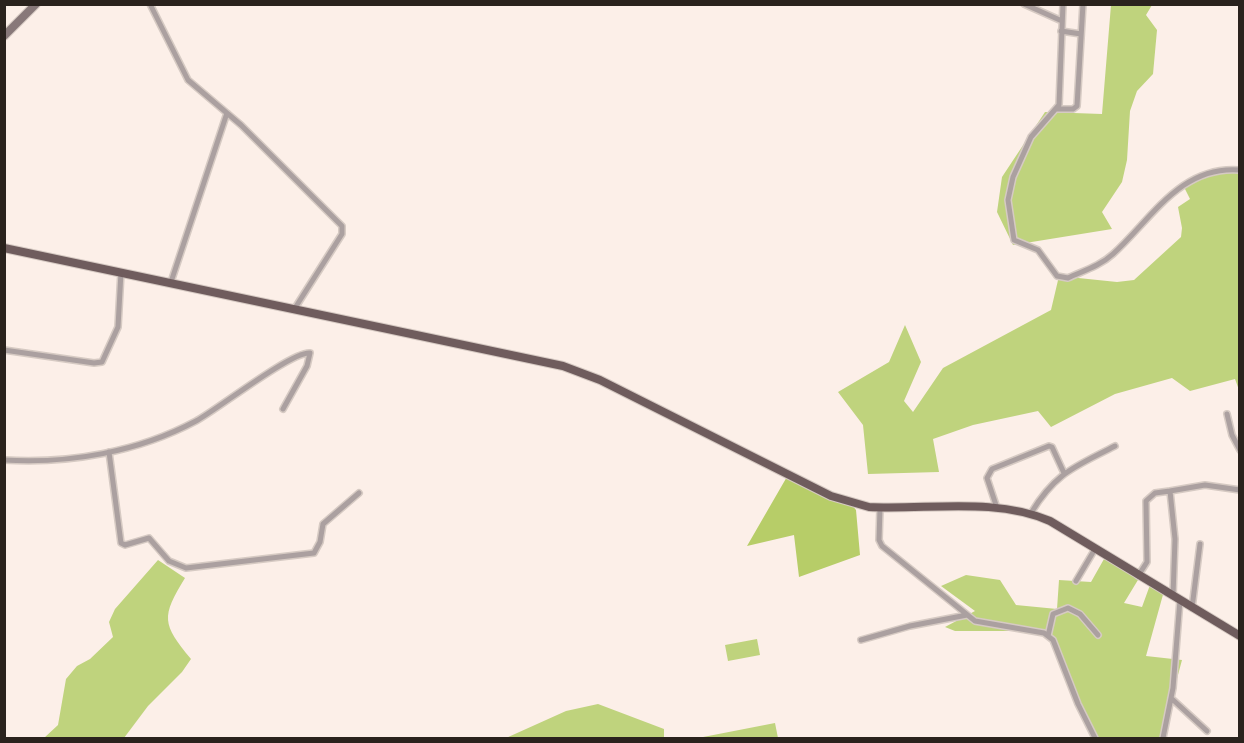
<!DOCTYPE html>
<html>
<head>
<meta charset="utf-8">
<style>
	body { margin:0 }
	#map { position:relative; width:1244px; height:743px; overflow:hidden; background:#fcefe8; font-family:"IBM Plex Serif",serif }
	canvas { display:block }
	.frame { position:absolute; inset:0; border:6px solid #2a221d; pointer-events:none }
</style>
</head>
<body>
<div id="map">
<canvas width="1244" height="743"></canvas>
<div class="frame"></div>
</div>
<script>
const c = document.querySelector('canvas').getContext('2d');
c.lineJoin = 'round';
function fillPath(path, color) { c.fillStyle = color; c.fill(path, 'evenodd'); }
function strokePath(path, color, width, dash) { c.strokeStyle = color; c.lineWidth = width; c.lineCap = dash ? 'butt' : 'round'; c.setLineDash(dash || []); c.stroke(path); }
const green = new Path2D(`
	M1111,5H1152L1146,15L1157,30L1153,74L1137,91L1130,111L1127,160L1122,182L1102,212L1112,229L1013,245L997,212L1002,177L1045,112L1102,114Z
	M1239,170V390L1235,379L1190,391L1172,378L1115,394L1051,427L1038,411L973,425L933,439L939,472L868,474L863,425L838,392L889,362L905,325L921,362L904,401L913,412L943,368L1051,310L1059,276L1117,282L1134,280L1181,237L1182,228L1178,207L1190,199L1182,183L1213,171Z
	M1104,559L1144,570L1124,603L1142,607L1150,585L1164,591L1146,656L1182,660L1161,738H1096L1047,636L1029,631H955L945,627L975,611L941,586L966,575L1000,580L1016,605L1057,609L1059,580L1091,582Z
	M158,560L185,578C161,617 162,624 191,659L182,672L148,706L124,738H44L58,725L66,679L77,666L90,659L113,637L109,622L115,609Z
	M757,639L760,655L728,661L725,645Z
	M598,704L664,729V738H506L566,711Z
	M775,723L778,738H698Z`);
const forest = new Path2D(`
	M788,475L851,504L856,510L860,555L799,577L794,535L747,546Z`);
const street = new Path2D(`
	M150,4L188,80L241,125L342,226V234L295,308
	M1024,4L1062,21
	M1063,4L1059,105L1031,137L1013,177L1008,200L1014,240L1038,250L1057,276L1068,278C1083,271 1100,266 1113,254C1151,220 1180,165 1240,170
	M1061,31L1081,34
	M1057,109H1073L1077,106L1083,4
	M171,282L227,113
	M4,350L94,363L102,362L118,327L121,272
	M1227,414L1232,435L1240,450
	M109,452L121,543L125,545L149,538L169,561L186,568L314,553L320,542L323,524L359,493
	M4,460C69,464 138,452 196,421C218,409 292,351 310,353L307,366L283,409
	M880,508L879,540L882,546L975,621L1044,633L1053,640L1078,704L1095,738
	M997,508L987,478L992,469L1049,446L1052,447L1064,473
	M1031,513C1056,472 1075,467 1115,446
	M1138,576L1147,562L1146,501L1155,493L1170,491
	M1076,581L1095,549
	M1173,596L1175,539L1170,491L1205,485L1240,490
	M1192,608L1200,544
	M1048,636L1053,614L1068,608L1080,614L1098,635
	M861,640L910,626L967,615
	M1171,698L1207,731
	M1163,738L1173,688L1180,600`);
const secondary = new Path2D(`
	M4,36L36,4`);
const primary = new Path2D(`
	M4,248L563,366L600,380L831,496L869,507C928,510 995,497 1050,521L1240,636`);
fillPath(green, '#bfd37d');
fillPath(forest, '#b7cd68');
strokePath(street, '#d6cac3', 8);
strokePath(secondary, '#d6cac3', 10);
strokePath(primary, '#d6cac3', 10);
strokePath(street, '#aba0a0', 5);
strokePath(secondary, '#887879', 8);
strokePath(primary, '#6f5c5d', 8);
</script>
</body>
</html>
